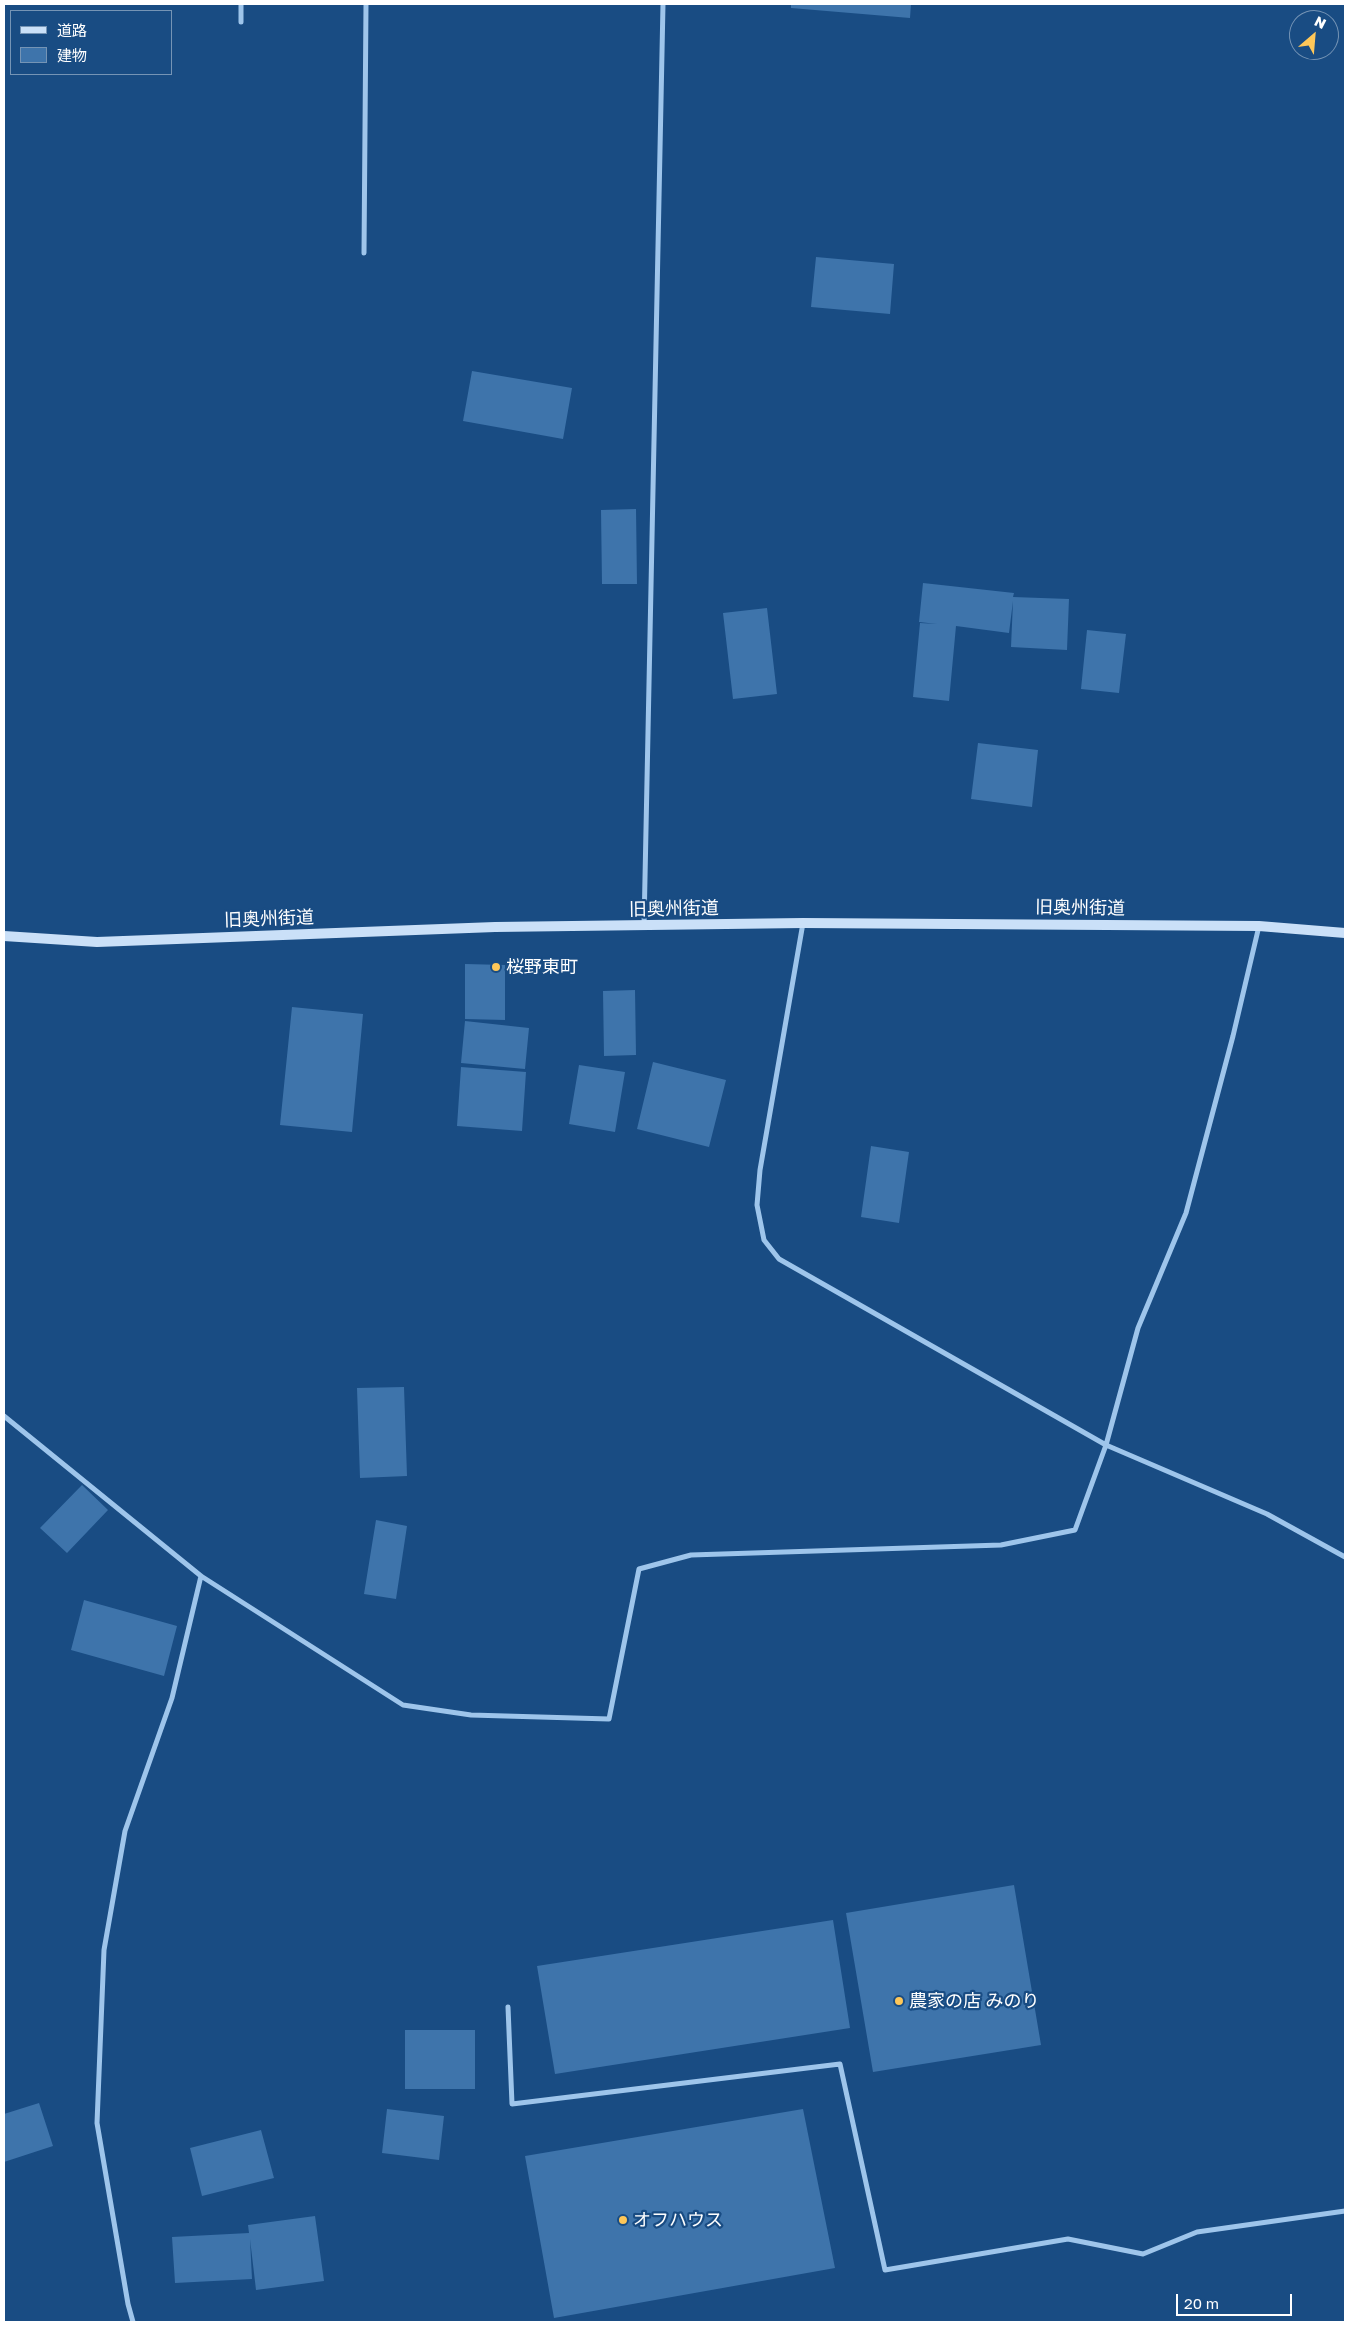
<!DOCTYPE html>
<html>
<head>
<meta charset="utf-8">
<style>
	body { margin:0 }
	#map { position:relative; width:1349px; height:2326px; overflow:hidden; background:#194c83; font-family:"Golos Text","Noto Sans JP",sans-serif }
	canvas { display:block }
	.frame { position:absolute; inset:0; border:5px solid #fff; pointer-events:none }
	.legend { position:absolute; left:10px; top:10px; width:162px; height:65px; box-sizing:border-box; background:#194c83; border:1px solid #7594b5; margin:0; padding:6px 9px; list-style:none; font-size:15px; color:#fff }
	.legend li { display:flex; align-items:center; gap:10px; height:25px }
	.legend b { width:25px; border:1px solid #7594b5 }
	.north { position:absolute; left:1289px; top:10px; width:50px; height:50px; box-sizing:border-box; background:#194c83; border:1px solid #7594b5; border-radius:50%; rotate:27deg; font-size:14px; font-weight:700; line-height:20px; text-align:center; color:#fff }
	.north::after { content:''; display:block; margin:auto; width:18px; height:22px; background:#fec759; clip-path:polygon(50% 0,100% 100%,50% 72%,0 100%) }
	.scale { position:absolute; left:1176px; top:2294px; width:116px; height:22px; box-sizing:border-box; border:2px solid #fff; border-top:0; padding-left:6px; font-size:15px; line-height:18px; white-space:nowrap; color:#fff; -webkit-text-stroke:4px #194c83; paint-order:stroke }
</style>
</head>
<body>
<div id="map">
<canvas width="1349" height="2326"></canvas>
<div class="frame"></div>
<ul class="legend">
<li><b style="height:6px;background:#cae0f8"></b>道路</li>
<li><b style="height:14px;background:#3e74ab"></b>建物</li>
</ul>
<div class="north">N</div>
<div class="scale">20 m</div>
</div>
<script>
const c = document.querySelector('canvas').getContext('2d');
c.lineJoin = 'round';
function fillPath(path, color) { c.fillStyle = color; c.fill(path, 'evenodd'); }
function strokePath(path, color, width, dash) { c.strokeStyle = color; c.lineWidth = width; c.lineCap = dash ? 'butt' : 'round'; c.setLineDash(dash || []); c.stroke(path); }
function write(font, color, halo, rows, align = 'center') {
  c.font = font + ' "Golos Text","Noto Sans JP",sans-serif'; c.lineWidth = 4.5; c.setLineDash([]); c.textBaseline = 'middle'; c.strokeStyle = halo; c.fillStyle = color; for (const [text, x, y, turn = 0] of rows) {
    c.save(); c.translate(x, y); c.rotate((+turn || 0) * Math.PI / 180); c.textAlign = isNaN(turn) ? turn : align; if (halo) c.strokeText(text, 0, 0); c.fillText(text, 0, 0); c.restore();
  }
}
const building = new Path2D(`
	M791,4H911L910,18L791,8Z
	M816,257L894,264L890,314L811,307Z
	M472,371L572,388L563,439L463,421Z
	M636,509L637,584H602L601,510Z
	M923,583L1014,593L1013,597L1069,599L1067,650L1011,647L1013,601L1009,633L956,626L949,701L913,697L920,623L937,624L919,622Z
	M767,608L777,694L733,699L723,613Z
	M1087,630L1126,634L1119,693L1081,689Z
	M978,743L1038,750L1032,807L971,799Z
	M465,964L505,965V1020L465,1019Z
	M635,990L636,1055L604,1056L603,991Z
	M292,1007L363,1014L352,1132L280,1125Z
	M465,1021L529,1028L525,1069L461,1063Z
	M653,1062L726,1080L709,1147L637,1129Z
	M579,1065L625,1072L615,1132L569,1124Z
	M461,1067L526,1072L522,1131L457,1126Z
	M871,1146L909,1152L899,1223L861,1217Z
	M404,1387L407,1476L360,1478L357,1388Z
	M82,1485L108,1510L67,1553L40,1528Z
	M376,1520L407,1526L396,1599L364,1594Z
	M84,1600L177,1626L164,1676L71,1650Z
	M1014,1885L1041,2045L873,2072L846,1913Z
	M833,1920L850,2028L555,2074L537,1966Z
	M405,2030H475V2089H405Z
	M39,2103L53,2146L4,2162V2114Z
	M387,2109L444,2116L439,2160L382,2153Z
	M803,2109L835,2268L554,2318L525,2156Z
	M261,2130L274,2178L202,2196L190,2148Z
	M315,2216L324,2281L256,2290L250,2239L252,2279L175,2283L172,2237L249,2233L248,2225Z`);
const street = new Path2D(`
	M241,22V4
	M364,253L366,4
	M803,923L760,1170L757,1205L764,1240L779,1259L1106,1445L1267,1514L1345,1557
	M644,926L663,4
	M4,1416L201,1576L403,1705L471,1715L609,1719L639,1569L691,1555L1001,1545L1075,1530L1106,1445L1138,1328L1186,1213L1233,1036L1259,926
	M508,2007L512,2104L840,2064L885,2270L1068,2239L1143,2254L1197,2232L1345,2211
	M133,2322L128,2304L97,2123L104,1950L125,1831L172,1698L201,1576`);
const secondary = new Path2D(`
	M4,936L97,942L495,927L803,923L1259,926L1345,933`);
const markers = [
	[496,967,5,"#fec759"],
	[899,2001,5,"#fec759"],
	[623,2220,5,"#fec759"]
];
const streetNames = [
	["旧奥州街道",1080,908,1],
	["旧奥州街道",674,909,-1],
	["旧奥州街道",269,919,-2]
];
const poiNames = [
	["桜野東町",506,967],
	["農家の店 みのり",909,2001],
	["オフハウス",633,2220]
];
fillPath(building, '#3e74ab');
strokePath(street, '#9ec5eb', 5);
strokePath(secondary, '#cae0f8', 10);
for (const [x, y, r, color] of markers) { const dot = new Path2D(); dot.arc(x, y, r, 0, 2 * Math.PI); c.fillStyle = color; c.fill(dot); strokePath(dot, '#194c83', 2); }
write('18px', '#fff', '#194c83', streetNames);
write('18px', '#fff', '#194c83', poiNames, 'left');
</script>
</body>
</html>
